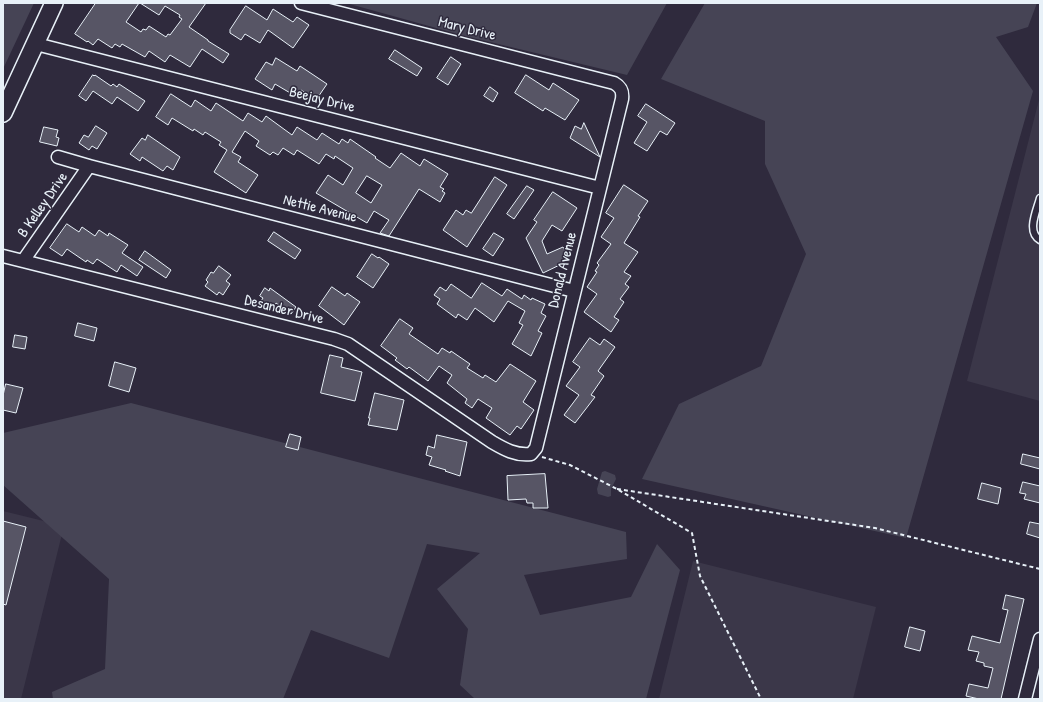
<!DOCTYPE html>
<html>
<head>
<meta charset="utf-8">
<style>
	body { margin:0 }
	#map { position:relative; width:1043px; height:702px; overflow:hidden; background:#2f2a3d; font-family:"Patrick Hand",sans-serif }
	canvas { display:block }
	.frame { position:absolute; inset:0; border:4px solid #e8f1f8; pointer-events:none }
</style>
</head>
<body>
<div id="map">
<canvas width="1043" height="702"></canvas>
<div class="frame"></div>
</div>
<script>
const c = document.querySelector('canvas').getContext('2d');
c.lineJoin = 'round';
function fillPath(path, color) { c.fillStyle = color; c.fill(path, 'evenodd'); }
function strokePath(path, color, width, dash) { c.strokeStyle = color; c.lineWidth = width; c.lineCap = dash ? 'butt' : 'round'; c.setLineDash(dash || []); c.stroke(path); }
function write(font, color, halo, rows, align = 'center') {
  c.font = font + ' "Patrick Hand",sans-serif'; c.lineWidth = 3; c.setLineDash([]); c.textBaseline = 'middle'; c.strokeStyle = halo; c.fillStyle = color; for (const [text, x, y, turn = 0] of rows) {
    c.save(); c.translate(x, y); c.rotate((+turn || 0) * Math.PI / 180); c.textAlign = isNaN(turn) ? turn : align; if (halo) c.strokeText(text, 0, 0); c.fillText(text, 0, 0); c.restore();
  }
}
const built = new Path2D(`
	M1040,96V401L967,381Z
	M3,511L64,526L21,699H3Z
	M693,561L876,607L853,699H659Z`);
const green = new Path2D(`
	M3,3H34L3,69Z
	M346,3H667L627,75L465,36Z
	M705,3H1037L1028,27L996,37L1033,91L906,538L642,479L679,404L761,366L806,254L765,164V121L661,79Z
	M131,403L626,532L627,559L524,575L540,615L631,597L657,544L680,570L646,699H475L460,685L468,629L437,589L480,553L427,544L389,658L311,630L283,699H53L52,692L105,669L109,579L3,485V433Z
	M605,471L615,475L616,479L611,489V496L608,497L598,494L597,489L602,472Z`);
const building = new Path2D(`
	M96,3H139L126,22L141,32L143,29L146,30L149,26L166,37L168,34L170,35L182,19L179,17L180,15L165,6L159,15L140,3H206L189,27L208,40V41L229,54L223,63L202,49L190,67L170,55L165,62L149,51L145,57L122,44L120,47L115,44L112,48L98,39L93,45L88,41L87,42L75,34Z
	M246,6L267,20L273,9L293,22L297,17L309,25L293,48L268,30L260,43L245,34L241,40L230,33V30Z
	M395,50L422,68L417,76L389,59Z
	M451,57L461,64L448,85L437,78Z
	M276,58L297,71L300,66L327,84L316,100L301,90L297,97L275,84L272,90L255,79L266,62L272,65Z
	M93,75L94,76L95,75L111,86L113,84L117,87L119,84L145,101L138,111L117,97L112,104L93,91L86,101L79,96Z
	M526,75L549,90L553,83L579,100L565,120L545,108L543,111L515,93Z
	M490,87L498,93L493,102L484,96Z
	M171,94L191,107L195,100L211,111L216,103L243,121L248,113L262,122L266,116L292,135L297,127L317,140L322,133L339,144L342,139L348,143L350,139L376,157L375,158L390,168L401,153L420,166L424,159L448,174L440,187L444,189L442,191L445,193L440,202L419,189L389,236L380,233L389,220L374,211L367,223L316,193L328,175L343,185L353,168L335,156L334,159L326,154L319,164L297,150L294,155L283,148L278,155L273,152L270,155L256,146L259,141L245,131L232,152L241,157L238,162L258,175L246,193L214,172L227,150L219,145L221,142L205,132L203,135L194,129L193,131L172,118L168,125L156,117ZM367,176L382,185L371,203L356,193Z
	M646,104L675,123L667,135L660,131L647,151L634,143L647,122L638,116Z
	M584,123L600,157L570,138L575,126L581,129Z
	M96,126L107,133L97,149L92,146L89,150L79,143L84,135L88,137Z
	M44,127L58,130L56,137L59,138L57,146L40,142Z
	M148,135L180,157L173,170L167,166L163,171L142,157L140,161L130,154L142,138L145,140Z
	M495,177L507,185L467,247L443,230L456,210L463,215L466,210L471,213Z
	M624,185L648,201L638,216L640,217L624,243L638,252L624,272L631,276L625,284L629,287L620,299L624,302L614,317L619,320L611,332L584,312L597,294L587,287L597,272L595,271L599,265L597,263L611,244L601,237L614,218L606,213Z
	M527,186L534,190L514,219L507,214Z
	M553,192L577,208L562,231L552,225L542,241L547,254L563,247L570,260L543,273L526,238L537,222L534,220Z
	M67,224L79,232L82,227L95,236L99,230L108,236L109,233L128,245L122,253L143,267L137,276L121,265L117,272L97,259L93,264L87,260L86,262L67,249L62,256L50,248Z
	M274,232L301,250L295,259L268,241Z
	M494,233L504,239L493,256L483,249Z
	M145,251L171,270L166,278L139,260Z
	M372,254L378,258L379,257L389,264L373,288L357,277Z
	M219,266L231,275L226,281L230,284L223,295L219,292L217,295L205,286L208,282L206,280L211,272L213,273Z
	M482,283L502,296L507,289L522,299L524,295L531,300L532,298L545,304L541,313L546,316L538,331L542,333L531,356L512,344L523,325L519,323L525,311L508,301L494,322L475,308L467,320L458,314L456,318L437,304L440,299L434,295L440,287L446,291L451,284L471,298Z
	M332,287L345,296L347,293L360,302L344,325L319,306Z
	M265,288L269,291L270,288L296,307L291,314L276,303L272,308L261,301L263,298L260,296Z
	M400,319L413,328L409,334L438,354L442,348L450,353L451,351L470,364L467,368L483,378L485,375L496,382L510,364L536,381L523,402L534,410L521,429L517,426L510,435L486,418L492,408L478,399L472,408L465,403L467,399L447,383L452,375L439,366L428,381L409,367L407,369L395,360L397,358L381,346Z
	M78,323L97,328L94,341L75,336Z
	M15,335L27,337L25,349L13,347Z
	M590,338L600,345L604,339L615,347L598,371L604,376L591,395L595,397L575,423L564,415L579,395L566,386L580,367L573,362Z
	M330,355L343,358L341,367L362,372L355,401L321,393Z
	M115,362L136,368L129,392L109,386Z
	M6,384L23,388L16,413L3,410V396Z
	M375,393L404,400L397,430L368,425L370,418H369Z
	M290,434L301,437L298,450L286,447Z
	M437,435L467,442L460,476L445,471L446,470L429,465L432,457L426,455L428,446L434,448Z
	M1023,454L1040,458V469L1021,464Z
	M545,474L548,508H533V503H527L526,499L508,500L507,476Z
	M1023,482L1040,486V503L1024,499L1026,494L1020,493Z
	M982,483L1001,488L998,504L978,499Z
	M3,521L26,527L6,605L3,604Z
	M1030,522L1040,524V538L1027,534Z
	M1006,595L1024,599L1001,699H979L966,696L969,684L988,688L993,668L984,666V663L976,661L979,652L968,650L972,636L1000,643L1008,610L1003,609Z
	M910,627L925,631L920,651L905,647Z`);
const path = new Path2D(`
	M542,457L570,465L617,489L692,533L700,576L761,699
	M617,489L875,528L1040,569`);
const lane = new Path2D(`
	M1040,198C1037,210 1026,232 1040,240`);
const street = new Path2D(`
	M36,44L600,188
	M58,157L89,166L574,291
	M3,256L334,339L348,344L492,442C504,449 516,456 531,454L536,448L622,99C623,91 621,87 614,83L301,3
	M23,261L89,166
	M1025,699L1040,639`);
const secondary = new Path2D(`
	M3,113L54,3`);
const streetNames = [
	["Mary Drive",467,29,14],
	["Beejay Drive",322,100,14],
	["B Kelley Drive",43,205,-55],
	["Nettie Avenue",320,209,14],
	["Donald Avenue",563,270,-76],
	["Desander Drive",284,310,14]
];
fillPath(built, '#3b3749');
fillPath(green, '#464455');
fillPath(building, '#575565');
strokePath(building, '#e8f1f8', 1);
strokePath(lane, '#e8f1f8', 9);
strokePath(street, '#e8f1f8', 15);
strokePath(secondary, '#e8f1f8', 20);
strokePath(path, '#e8f1f8', 2, [4, 3]);
strokePath(lane, '#2f2a3d', 6);
strokePath(street, '#2f2a3d', 12);
strokePath(secondary, '#2f2a3d', 17);
write('15px', '#e8f1f8', '#2f2a3d', streetNames);
</script>
</body>
</html>
